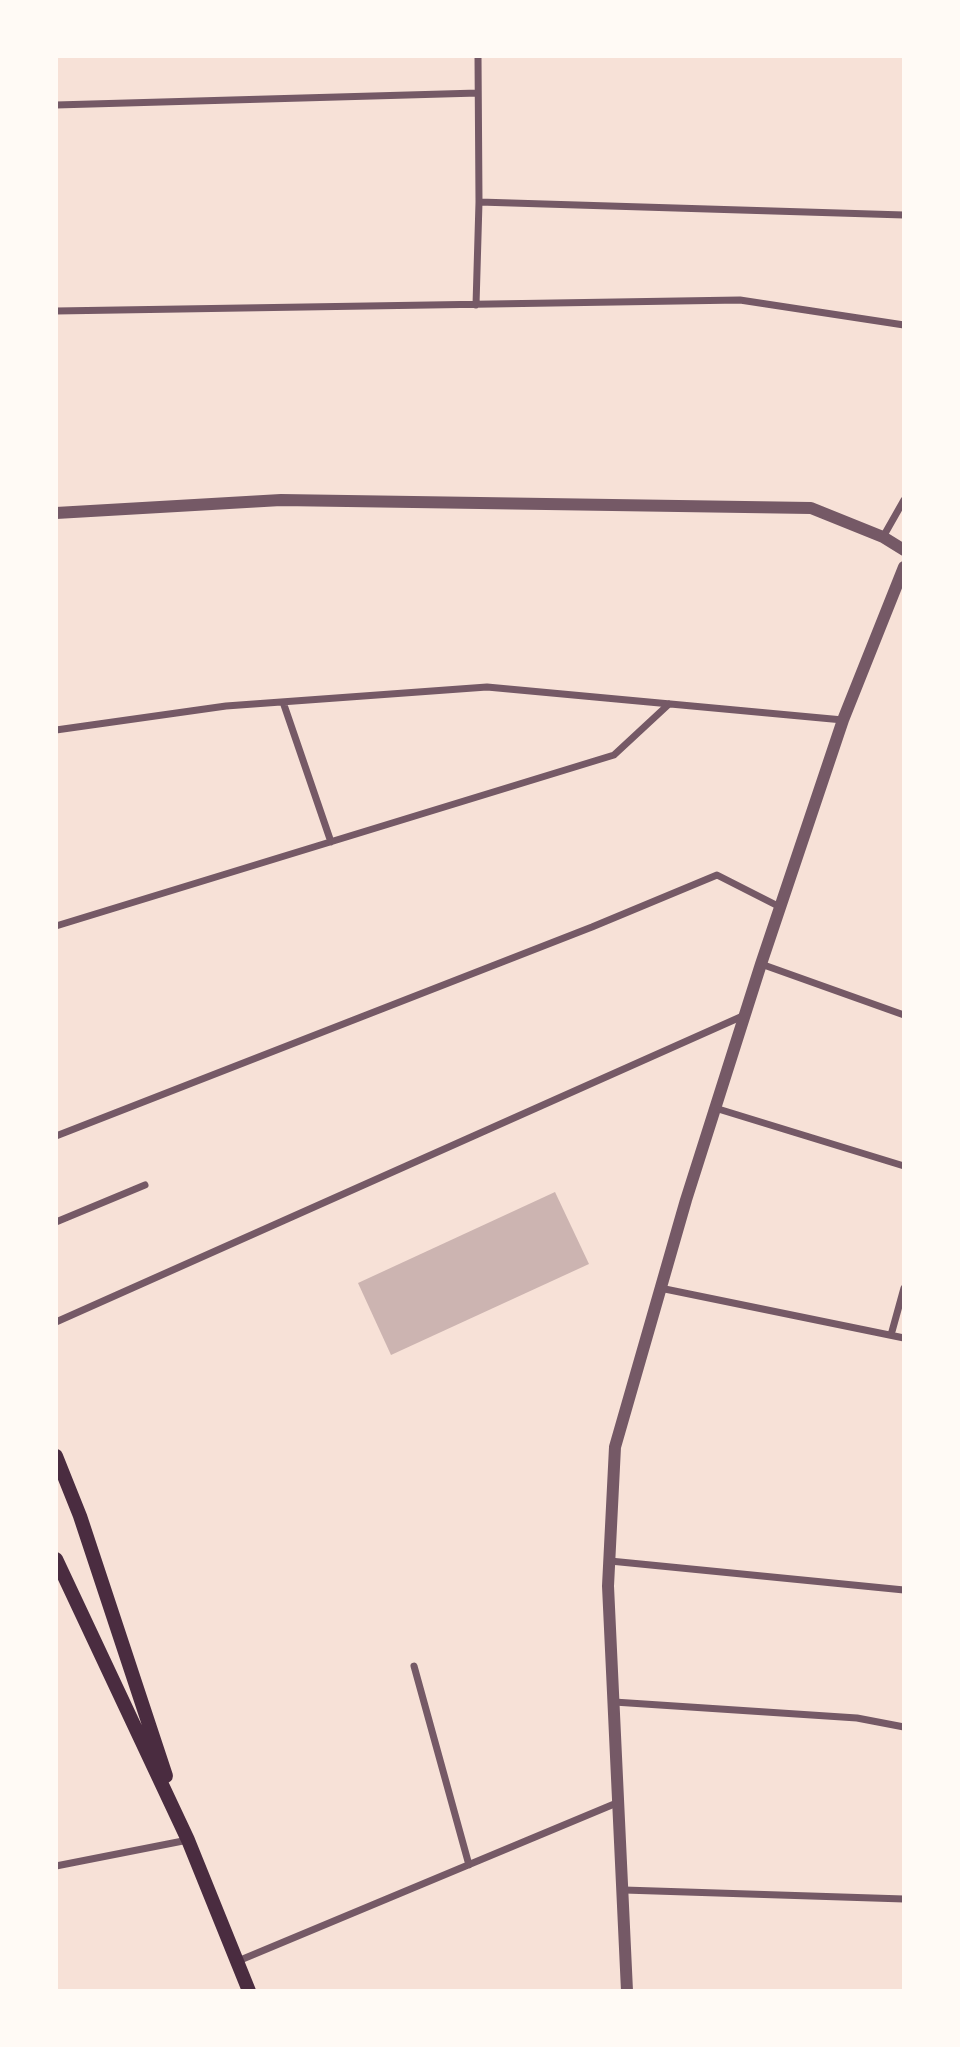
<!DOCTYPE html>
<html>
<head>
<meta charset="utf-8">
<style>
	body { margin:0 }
	#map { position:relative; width:960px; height:2047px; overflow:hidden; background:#f7e1d7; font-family:Karla,sans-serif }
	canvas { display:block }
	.frame { position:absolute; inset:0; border:58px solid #fffaf5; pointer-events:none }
</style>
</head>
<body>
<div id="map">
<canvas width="960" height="2047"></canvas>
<div class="frame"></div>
</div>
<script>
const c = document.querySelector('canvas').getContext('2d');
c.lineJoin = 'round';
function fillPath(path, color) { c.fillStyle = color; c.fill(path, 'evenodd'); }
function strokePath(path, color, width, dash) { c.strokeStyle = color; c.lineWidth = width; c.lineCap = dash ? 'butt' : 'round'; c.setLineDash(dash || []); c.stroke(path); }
const building = new Path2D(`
	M555,1192L589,1264L391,1355L358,1283Z`);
const minor = new Path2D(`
	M56,105L478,93
	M479,202L904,215
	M476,305L479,202L478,56
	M56,311L740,300L904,325
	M883,537L904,500
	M283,702L331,842
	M56,730L226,706L487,687L843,720
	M56,926L614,755L669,704
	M761,964L904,1015
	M715,1108L904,1166
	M56,1136L592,927L717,875L780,907
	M56,1222L145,1185
	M660,1288L904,1338
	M56,1322L745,1015
	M891,1335L904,1288
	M610,1561L904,1590
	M414,1666L469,1865
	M614,1702L857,1718L904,1727
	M56,1866L188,1840
	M624,1890L904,1899
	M238,1961L619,1802`);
const tertiary = new Path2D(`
	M56,513L281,500L811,508L883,537L904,550
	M627,1991L608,1586L615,1447L686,1200L761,964L843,720L904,567`);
const secondary = new Path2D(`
	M56,1456L80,1516L166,1776
	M56,1559L188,1840L249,1991`);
fillPath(building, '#ccb4b1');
strokePath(minor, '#755966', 7);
strokePath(tertiary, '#755966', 12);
strokePath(secondary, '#4a2c40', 14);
</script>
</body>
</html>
